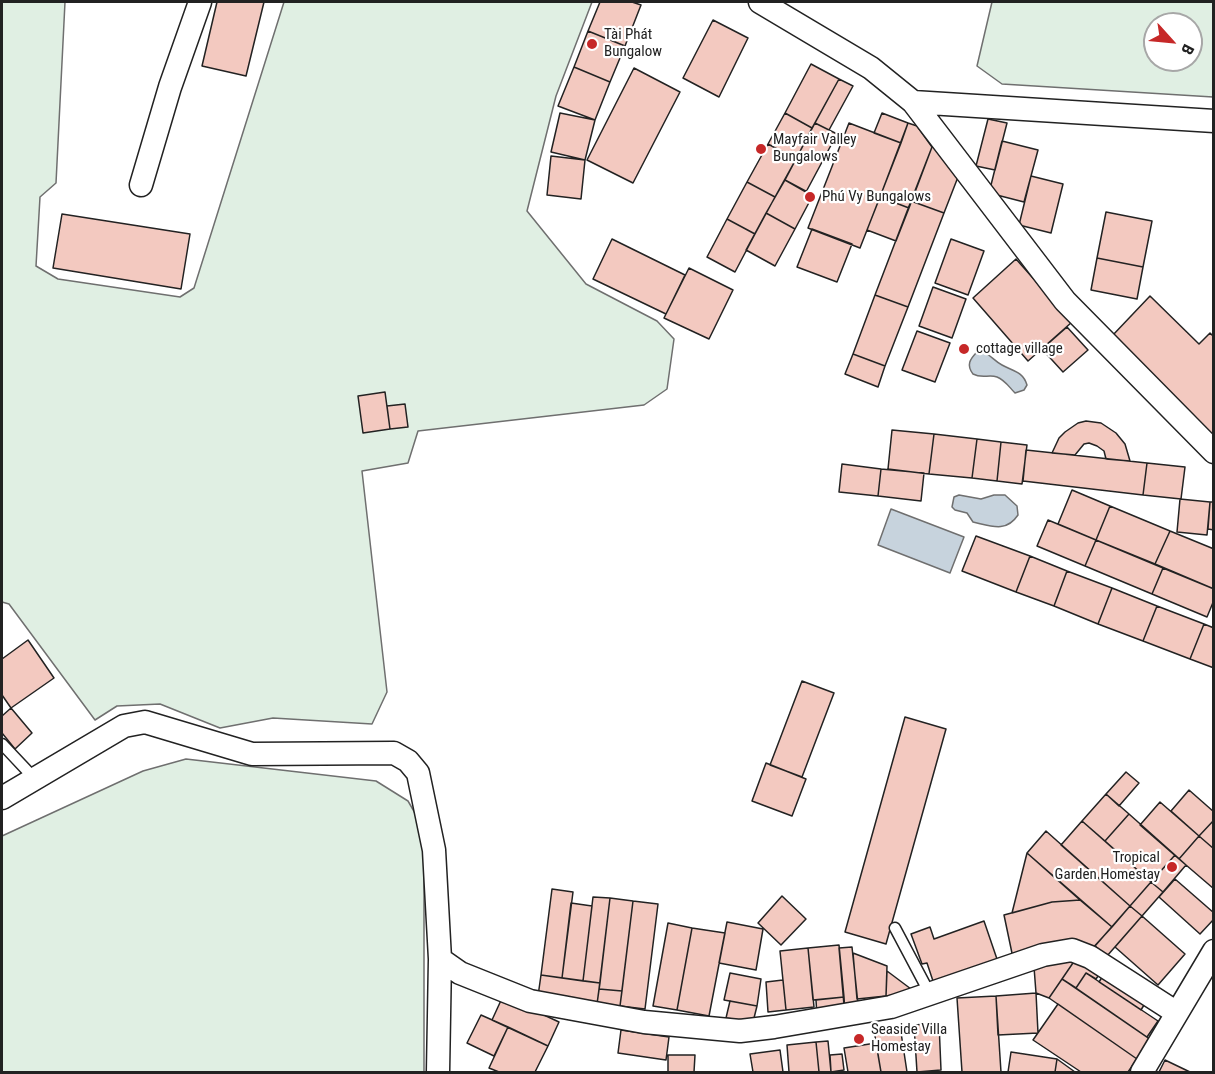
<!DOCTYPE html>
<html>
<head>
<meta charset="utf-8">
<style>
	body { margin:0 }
	#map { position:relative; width:1215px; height:1074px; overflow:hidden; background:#fff; font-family:"Roboto Condensed",sans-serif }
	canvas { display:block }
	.frame { position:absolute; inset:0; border:3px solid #222; pointer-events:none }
	.north { position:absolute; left:1143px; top:12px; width:60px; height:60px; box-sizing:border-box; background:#fff; border:2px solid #a7a7a7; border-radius:50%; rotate:117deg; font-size:16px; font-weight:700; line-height:24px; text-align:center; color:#222 }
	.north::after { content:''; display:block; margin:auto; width:21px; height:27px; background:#c62828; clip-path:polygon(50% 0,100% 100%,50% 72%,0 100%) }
</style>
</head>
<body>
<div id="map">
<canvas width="1215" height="1074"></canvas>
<div class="frame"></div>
<div class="north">B</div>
</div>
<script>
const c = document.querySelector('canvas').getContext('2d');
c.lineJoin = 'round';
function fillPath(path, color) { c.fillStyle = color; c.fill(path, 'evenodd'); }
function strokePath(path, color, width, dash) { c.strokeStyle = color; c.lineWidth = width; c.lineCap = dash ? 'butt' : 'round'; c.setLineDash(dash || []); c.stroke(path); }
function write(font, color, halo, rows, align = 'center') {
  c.font = font + ' "Roboto Condensed",sans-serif'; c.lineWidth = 4.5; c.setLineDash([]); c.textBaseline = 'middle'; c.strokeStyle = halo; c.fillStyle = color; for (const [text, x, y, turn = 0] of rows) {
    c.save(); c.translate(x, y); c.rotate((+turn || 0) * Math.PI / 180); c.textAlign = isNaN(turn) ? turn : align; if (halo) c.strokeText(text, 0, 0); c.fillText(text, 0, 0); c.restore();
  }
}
const green = new Path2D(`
	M2,2H65L56,183L40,197L36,266L58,279L180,297L194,288L284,2H592L556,96L527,211L586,284L657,321L674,339L667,389L644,405L418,431L408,463L362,471L387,692L372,724L273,718L220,728L160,704L117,706L95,720L9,604L2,602Z
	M992,2H1213V97L1002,84L977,66ZM1155,24H1191V60H1155Z
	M186,759L376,781L408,801L419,820L424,845V1072H2V836L143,771Z`);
const water = new Path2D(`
	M977,352C989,351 992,360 1002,365C1012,371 1023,371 1027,385L1024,390L1015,393C1009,387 1005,380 997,377C989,374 982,379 973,374C966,365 970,359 977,352Z
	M959,495L981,499L994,495H1005L1017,506L1018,515C1006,533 991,526 973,522L967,513L955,510L952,507L954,497Z
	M891,509L964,537L950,573L878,545Z`);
const building = new Path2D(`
	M217,2H264L246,76L202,66Z
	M600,2H632L641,5L625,46L588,31Z
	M713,20L748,38L719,97L683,78Z
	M588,31L625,46L610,82L574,67Z
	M811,64L839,79L812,128L785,113Z
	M574,67L610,82L595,120L558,106Z
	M634,68L680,92L633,183L587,160Z
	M839,79L853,86L829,130L815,123Z
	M560,113L595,120L585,160L551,152Z
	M785,113L812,128L796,159L768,144Z
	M882,113L908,123L901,143L874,133Z
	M988,119L1007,123L995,170L976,166Z
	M815,123L837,134L806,192L785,180Z
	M849,123L901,143L860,248L808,228Z
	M908,123L917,126L932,147L909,208L880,197Z
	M1002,141L1038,150L1024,202L989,193Z
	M768,144L796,159L775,197L747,182Z
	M932,147L937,148L958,177L944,213L911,201Z
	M551,156L585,160L581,199L547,195Z
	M1031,176L1063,184L1051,233L1019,225Z
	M785,180L813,195L795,229L766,213Z
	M747,182L775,197L755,234L727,219Z
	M880,197L909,208L896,241L867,230Z
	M911,201L944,213L908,307L875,295Z
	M1106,212L1152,221L1143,267L1097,258Z
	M766,213L795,229L775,266L746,250Z
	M62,214L190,234L181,289L53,268Z
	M727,219L755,234L735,272L707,257Z
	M812,229L852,244L837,282L797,267Z
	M612,239L685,275L666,314L593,279Z
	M951,239L984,251L968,295L935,283Z
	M1097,258L1143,267L1137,299L1091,290Z
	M1016,259L1072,322L1028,361L973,298Z
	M689,268L733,290L709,339L664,318Z
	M933,287L966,299L952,338L919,326Z
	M875,295L908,307L885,366L853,354Z
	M1150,296L1199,344L1210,333L1214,337V437L1112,336Z
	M1067,327L1088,350L1063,372L1042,349Z
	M917,331L950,343L935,382L902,370Z
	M853,354L885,366L878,387L845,374Z
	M385,392L390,429L363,433L358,396Z
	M405,404L408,427L390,429L387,406Z
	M1086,421L1101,423L1116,433L1125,444L1130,461L1106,459L1104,451L1097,446L1089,443L1084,444L1075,455L1052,453L1059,438L1065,432L1078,423Z
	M892,430L934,434L929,474L888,469Z
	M934,434L977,439L972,478L929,474Z
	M977,439L1001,442L997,481L972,478Z
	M1001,442L1027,445L1022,484L997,481Z
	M1026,450L1147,463L1143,495L1023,481Z
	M1147,463L1185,467L1181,499L1143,495Z
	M842,464L881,469L878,496L839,492Z
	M881,469L924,473L921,501L878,496Z
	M1072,490L1110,506L1096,540L1058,524Z
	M1180,499L1210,502L1207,535L1177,532Z
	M1210,502H1214V530L1208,529Z
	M1110,506L1170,531L1155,564L1096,540Z
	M1048,520L1096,540L1085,566L1037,546Z
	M1170,531L1214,549V589L1155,564Z
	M976,536L1030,556L1016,592L962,571Z
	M1096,540L1163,568L1152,594L1085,566Z
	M1030,556L1067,571L1054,606L1016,592Z
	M1163,568L1214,589V600L1207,617L1152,594Z
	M1067,571L1112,588L1098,624L1054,606Z
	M1112,588L1157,606L1143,641L1098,624Z
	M1157,606L1204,624L1190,659L1143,641Z
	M1204,624L1214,628V668L1190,659Z
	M28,640L54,678L11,708L2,695V659Z
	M802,681L834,693L802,777L770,765Z
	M11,708L32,733L15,749L2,733V716Z
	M905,717L946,729L886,944L845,932Z
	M766,763L806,779L792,816L752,801Z
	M1126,772L1139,783L1119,806L1106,794Z
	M1189,790L1214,812V820L1199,836L1171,811Z
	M1106,794L1129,814L1105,841L1082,821Z
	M1160,802L1199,836L1179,859L1140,825Z
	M1129,814L1175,855L1151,882L1105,841Z
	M1214,820V849L1199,836Z
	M1082,821L1151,882L1130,906L1061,845Z
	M1046,831L1130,906L1112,927L1027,853Z
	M1199,836L1214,849V889L1179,859Z
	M1027,853L1080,900L1052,902L1012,913Z
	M1175,855L1186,865L1163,892L1151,882Z
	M1175,879L1214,913V919L1200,934L1159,897Z
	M1151,882L1163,892L1142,916L1130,906Z
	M552,889L573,892L562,978L541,975Z
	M782,896L806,919L781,945L758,923Z
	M593,897L610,898L600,983L583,981Z
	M610,898L633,901L622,991L599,989Z
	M1080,900L1112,927L1090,951L1013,958L1004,915L1052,902Z
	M633,901L658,904L645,1009L620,1006Z
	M571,903L592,906L583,981L562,978Z
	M1130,906L1142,916L1107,956L1095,946Z
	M1142,916L1185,954L1158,985L1115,947Z
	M984,921L998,962L934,984L927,963L922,964L911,934L930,927L934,939Z
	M727,922L763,929L756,970L719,963Z
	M668,923L692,928L677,1010L653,1006Z
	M692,928L725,933L709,1016L677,1010Z
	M839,945L844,997L813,1000L808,948Z
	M852,947L858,1004L844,1005L839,948Z
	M808,948L814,1007L786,1010L780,951Z
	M853,953L887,966L886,996L857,999Z
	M1075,960L1049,998L1036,993L1034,967Z
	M1075,960L1103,969L1096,979L1086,973L1076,988L1062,979Z
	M887,971L915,992L886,996Z
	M1106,971L1147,1000L1141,1010L1099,982Z
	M730,973L761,979L757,1006L724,1000Z
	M1086,973L1158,1021L1147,1037L1076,988Z
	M541,975L600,983L597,1004L538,996Z
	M1062,979L1151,1040L1137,1059L1049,998Z
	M783,980L786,1010L768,1012L766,982Z
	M599,989L622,991L620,1006L597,1004Z
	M1036,993L1038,1033L998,1035L996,996Z
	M503,996L559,1022L548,1046L492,1020Z
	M996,996L1001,1072H962L957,998Z
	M844,997L845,1013L817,1016L816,1000Z
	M730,1001L757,1006L753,1022L726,1018Z
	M1058,1004L1137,1059L1128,1072H1081L1033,1040Z
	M481,1015L508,1027L494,1056L467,1043Z
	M939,1023L941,1070L917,1072L914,1025Z
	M900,1026L907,1072H881L874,1030Z
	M508,1027L548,1046L535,1072H499L489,1068Z
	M621,1030L669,1037L666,1060L618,1053Z
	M828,1041L831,1072H819L816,1042Z
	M816,1042L819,1072H789L787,1045Z
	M876,1043L881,1072H848L844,1048Z
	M780,1050L783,1072H753L750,1054Z
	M1011,1052L1057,1059L1055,1072H1008Z
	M842,1054L844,1070L831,1072L830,1055Z
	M668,1055H695L694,1072H668Z
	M1057,1059L1075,1072H1055Z
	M1165,1060L1190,1072H1159Z`);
const lane = new Path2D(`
	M2,744L34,778
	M895,928L930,994`);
const street = new Path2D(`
	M760,2L871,68L913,102L1065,301L1214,452
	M913,102L1214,121
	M141,185L170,87L200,2
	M2,798L124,726L145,722L252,754L394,753L408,761L418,773L434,850L440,959L438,1072
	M440,959L460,973L530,1001L644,1022L740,1031L774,1027L891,1007L1043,955L1072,950L1090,957L1177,1013
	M1142,1072L1214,951`);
const markers = [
	[592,44,6,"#c62828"],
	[761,149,6,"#c62828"],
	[810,197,6,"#c62828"],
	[964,349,6,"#c62828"],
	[1172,867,6,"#c62828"],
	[859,1039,6,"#c62828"]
];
const poiNames = [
	["Tài Phát",604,35],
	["Bungalow",604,52],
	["Mayfair Valley",773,140],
	["Bungalows",773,157],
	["Phú Vy Bungalows",822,197],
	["cottage village",976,349],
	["Tropical",1160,858,"right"],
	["Garden Homestay",1160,875,"right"],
	["Seaside Villa",871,1030],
	["Homestay",871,1047]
];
fillPath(green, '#e0efe3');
strokePath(green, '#6f6f6f', 1.5);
fillPath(water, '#c7d3dd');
strokePath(water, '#6f6f6f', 1.5);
fillPath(building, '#f3c9c0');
strokePath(building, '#222', 1.5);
strokePath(lane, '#222', 13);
strokePath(street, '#222', 25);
strokePath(lane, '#fff', 10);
strokePath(street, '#fff', 22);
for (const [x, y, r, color] of markers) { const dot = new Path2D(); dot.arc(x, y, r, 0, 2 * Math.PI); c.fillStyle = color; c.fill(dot); strokePath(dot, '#fff', 2); }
write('15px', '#222', '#fff', poiNames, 'left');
</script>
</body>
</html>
